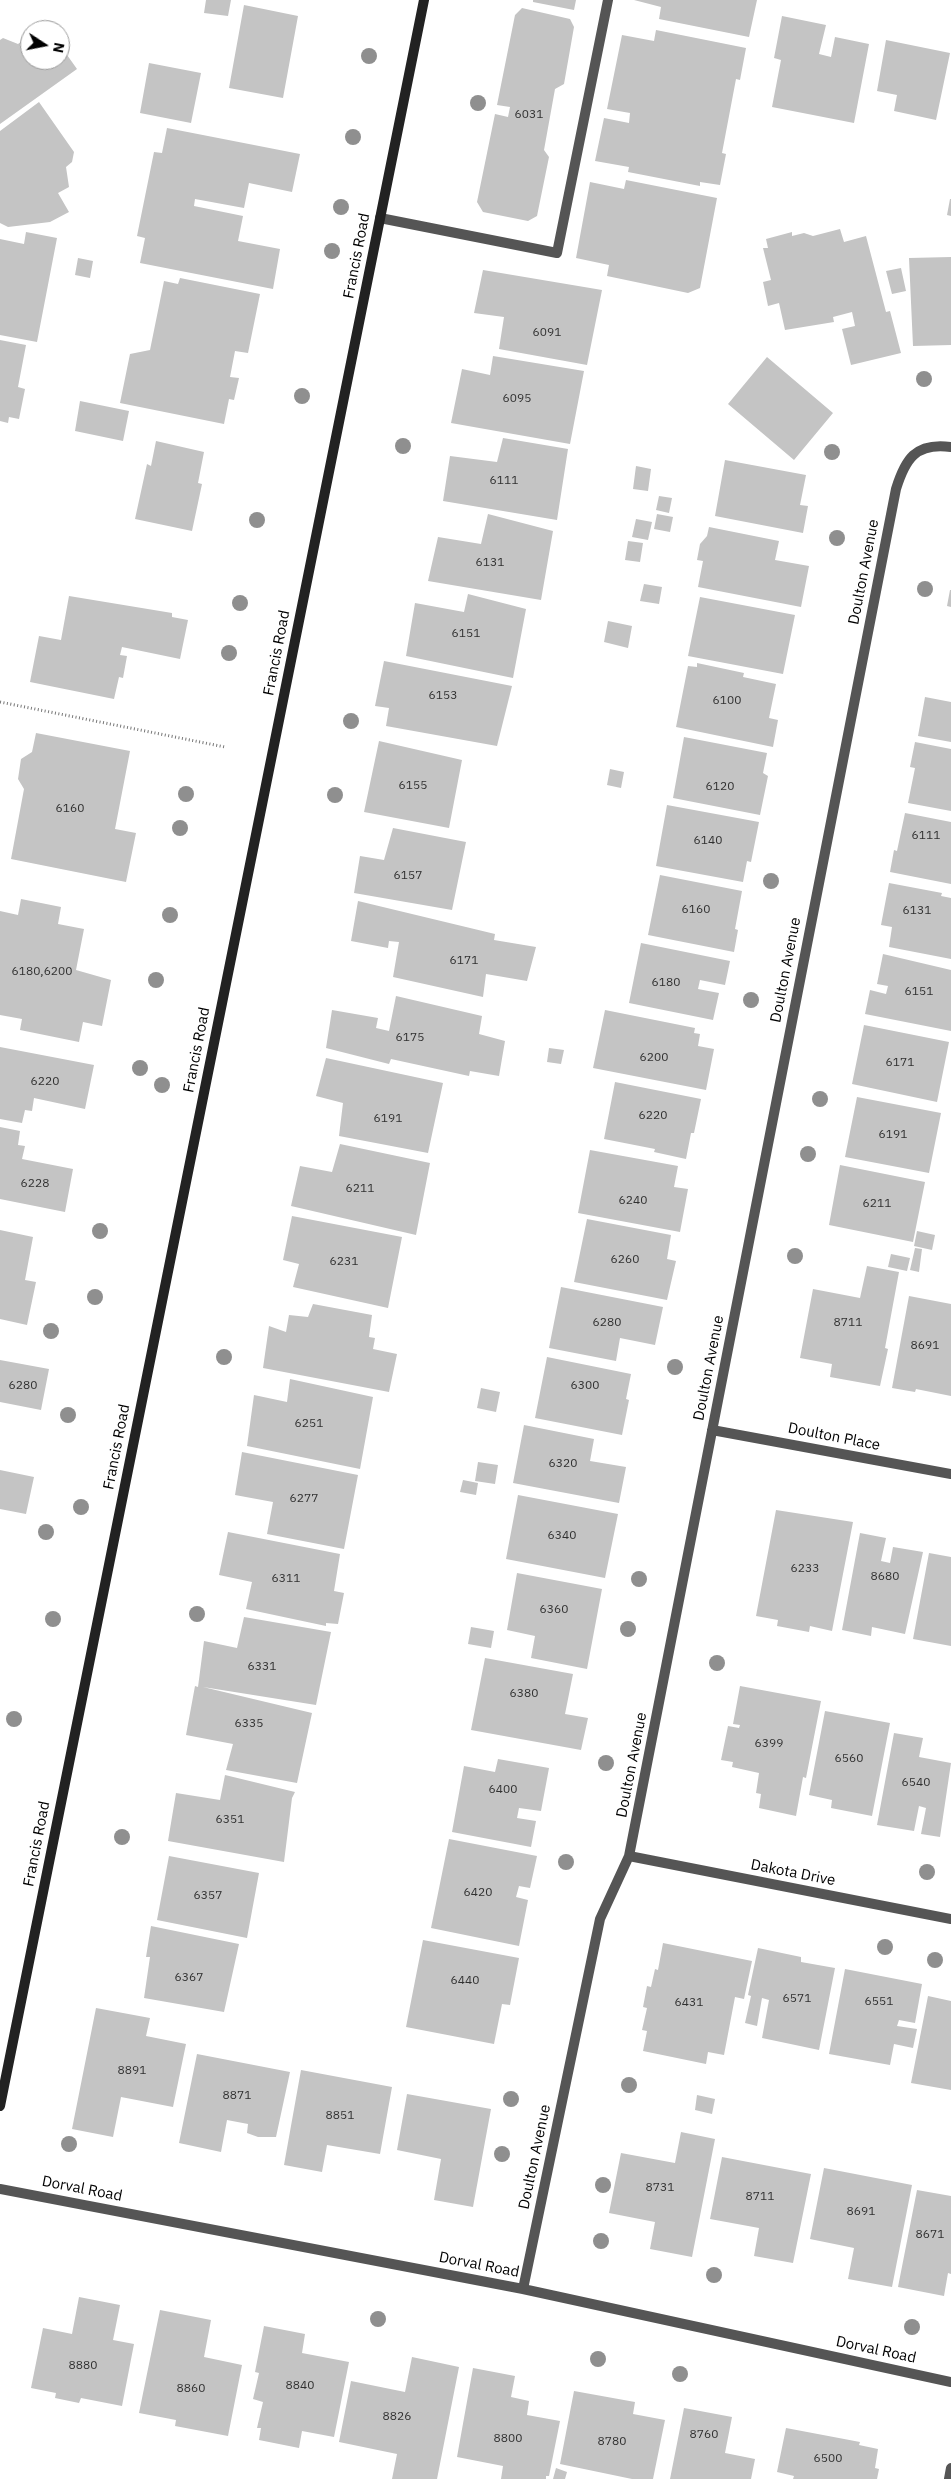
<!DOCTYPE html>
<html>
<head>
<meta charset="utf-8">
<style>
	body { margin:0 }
	#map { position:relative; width:951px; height:2479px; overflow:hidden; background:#fff; font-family:"IBM Plex Sans",sans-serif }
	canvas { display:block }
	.north { position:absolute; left:20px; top:20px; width:50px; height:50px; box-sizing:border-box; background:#fff; border:1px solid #999; border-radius:50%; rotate:101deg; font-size:14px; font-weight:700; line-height:20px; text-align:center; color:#000 }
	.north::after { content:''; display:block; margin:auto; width:18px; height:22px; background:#000; clip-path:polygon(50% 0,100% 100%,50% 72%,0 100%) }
</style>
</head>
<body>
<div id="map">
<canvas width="951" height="2479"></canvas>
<div class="north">N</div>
</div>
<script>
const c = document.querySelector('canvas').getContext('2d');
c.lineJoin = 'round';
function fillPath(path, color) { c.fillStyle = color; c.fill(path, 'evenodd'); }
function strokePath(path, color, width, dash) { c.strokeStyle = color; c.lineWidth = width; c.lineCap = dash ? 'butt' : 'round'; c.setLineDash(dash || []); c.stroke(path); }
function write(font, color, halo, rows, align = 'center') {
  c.font = font + ' "IBM Plex Sans",sans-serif'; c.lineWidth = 4.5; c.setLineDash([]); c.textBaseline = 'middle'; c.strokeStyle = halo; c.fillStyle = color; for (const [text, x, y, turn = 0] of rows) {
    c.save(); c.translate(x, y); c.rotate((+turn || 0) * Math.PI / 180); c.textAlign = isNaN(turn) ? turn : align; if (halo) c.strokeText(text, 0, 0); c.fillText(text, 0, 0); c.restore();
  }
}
const building = new Path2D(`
	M206,0H231L228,16L204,13Z
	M533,0H576L574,10L533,2Z
	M634,0H757L749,37L659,19L661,7Z
	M244,5L298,16L283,98L229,88Z
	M522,8L570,19L574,27L564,84L555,89L544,150L549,157L537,216L528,221L483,212L477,202L495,114L508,117L510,107L497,105L515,15Z
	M782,16L826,25L819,54L831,57L835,37L869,44L854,123L772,107L781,60L774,58Z
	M656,30L746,48L740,80L736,79L722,153L726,154L720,185L700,182V186L628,172L629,167L595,161L604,118L629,123L630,113L607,109L622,35L654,41Z
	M3,38L18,44L26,38L30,39V60H60V45L77,69L0,124V40Z
	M886,40L950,53L936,120L894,111L897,95L877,91Z
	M149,63L201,73L191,123L140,113Z
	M39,102L74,152L72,162L66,167L69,187L58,193L69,212L50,222L8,227L0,223V131Z
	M167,128L300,154L292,192L249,183L244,208L195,199L194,206L243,216L238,241L280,249L273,289L140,263L145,238L137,236L154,152L162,153Z
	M626,180L717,198L700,288L688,293L607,276L609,265L576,258L590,182L624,189Z
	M950,199H951V216L947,215Z
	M840,229L844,242L866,236L886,312L890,311L901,353L851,365L842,329L855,326L852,312L833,317L834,322L785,330L779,303L768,306L763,282L771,280L763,248H768L766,239L792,232V236L804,233L813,236Z
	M26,232L57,238L37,342L0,335V239L24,244Z
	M951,257V345L913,346L909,258Z
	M78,258L93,261L90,278L75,275Z
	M901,268L906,291L892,294L886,271Z
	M483,270L602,290L587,365L499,349L504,317L474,313Z
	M180,278L260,294L248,353L235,351L230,377L239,378L234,400L229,399L224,424L120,403L130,354L150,350L164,281L178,284Z
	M0,340L26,345L18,387L25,389L19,419L9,417L8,423L0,421Z
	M493,356L584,371L570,444L451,423L462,369L490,375Z
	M767,357L833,413L794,460L728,404Z
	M80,401L129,411L123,441L75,431Z
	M503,438L568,449L557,520L443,501L450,456L497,462Z
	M156,441L204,452L198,483L202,484L192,531L135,519L147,464L151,466Z
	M725,460L806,475L800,505L808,506L803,533L715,516Z
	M636,466L651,469L648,491L633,489Z
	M659,496L672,498L669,513L656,510Z
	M488,514L553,531L541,600L428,581L438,537L481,544Z
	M657,514L673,517L670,532L654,529Z
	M636,519L652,522L648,540L632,537Z
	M709,527L779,541L775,560L809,566L801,607L698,587L703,561L697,560L700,544L707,536Z
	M628,541L643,543L640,562L625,560Z
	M644,584L662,587L659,604L640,601Z
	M950,590H951V607L947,606Z
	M468,594L526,609L513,678L406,656L415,603L464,612Z
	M69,596L172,613V617L188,620L180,659L122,647L120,655L127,656L123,678L119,677L114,699L30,682L39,636L61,640Z
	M700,597L795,615L783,674L688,656Z
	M608,621L632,626L628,648L604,642Z
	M384,661L512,686L497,746L386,726L389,708L375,706Z
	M697,663L744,673L743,677L776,684L769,718L778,720L773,747L676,727L688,666L697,667Z
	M925,697L951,702V742L918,736Z
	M36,733L130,751L115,829L136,833L126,882L11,859L24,789L18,779L21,759L32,752Z
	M684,737L767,753L763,773L768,776L760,815L673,798Z
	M379,741L462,760L449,828L364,812Z
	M915,742L951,749V811L908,803L915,768L910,767Z
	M610,769L624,772L621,788L607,785Z
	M667,805L759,822L751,862L747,861L743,882L656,866Z
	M905,813L951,822V884L890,872L894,850L897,851Z
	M393,828L466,842L452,910L354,893L360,856L384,860Z
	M660,875L742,891L735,929L738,930L734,952L648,935Z
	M889,883L942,893L941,896L951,898V959L889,947L892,927L881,925Z
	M21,899L61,907L58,924L84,929L76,970L111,980L102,1026L83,1022L79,1042L20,1030L22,1019L0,1015V911L18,915Z
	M358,901L495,934L494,940L536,947L527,981L486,974L483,997L393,977L399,942L389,941L388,948L351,941Z
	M641,943L730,961L725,985L700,980L698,989L719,993L713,1020L629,1003Z
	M883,954L951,970V1031L865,1014L870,990L886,994L888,986L877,984Z
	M396,996L482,1016L479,1034L505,1041L499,1076L470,1071L469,1076L391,1059L389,1064L326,1048L332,1010L378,1018L376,1028L389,1031Z
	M605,1010L695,1028L694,1033L700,1034L698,1046L714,1049L706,1090L593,1068Z
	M864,1025L949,1042L937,1102L852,1084Z
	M0,1047L94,1065L85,1109L34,1098L32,1111L25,1110L22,1123L0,1119Z
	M549,1048L564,1050L561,1064L547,1062Z
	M326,1058L443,1083L428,1153L339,1136L343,1103L316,1096Z
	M615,1082L701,1099L694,1133H691L686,1159L654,1152L655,1149L604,1139Z
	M857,1097L941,1113L929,1173L845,1157Z
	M0,1127L20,1131L18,1145L25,1146L22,1159L73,1169L65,1212L0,1199Z
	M340,1144L430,1163L416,1235L291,1206L300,1166L332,1172Z
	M590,1150L678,1166L674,1187L688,1189L680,1232L578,1213Z
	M840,1165L925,1182L913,1242L829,1225Z
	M292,1216L402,1237L388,1308L293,1287L299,1264L283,1260Z
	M587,1219L671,1235L667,1259L676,1261L667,1300L574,1282Z
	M0,1230L33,1237L25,1280L36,1282L27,1325L0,1319Z
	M917,1231L935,1235L932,1250L914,1246Z
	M915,1248L922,1249L919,1272L910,1270Z
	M891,1254L910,1258L907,1271L888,1267Z
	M867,1266L899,1272L885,1348L888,1349L880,1386L830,1377L832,1364L800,1358L813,1289L860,1298Z
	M561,1287L663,1307L655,1345L620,1338L616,1361L549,1348Z
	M909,1296L951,1304V1396L916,1389L915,1392L892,1388Z
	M313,1304L372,1315L369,1337L375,1338L373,1349L397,1354L389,1392L263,1368L269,1326L286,1332L289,1315L308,1317Z
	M547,1357L631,1374L626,1399L629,1400L622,1435L535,1418Z
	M0,1360L49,1369L41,1410L0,1402Z
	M290,1379L373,1397L360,1469L247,1446L254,1395L287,1402Z
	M481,1388L500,1392L496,1412L477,1408Z
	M524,1425L594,1439L590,1461L626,1467L619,1503L513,1483Z
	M242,1452L358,1475L344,1549L267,1534L273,1502L235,1495Z
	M478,1462L498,1465L495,1484L475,1481Z
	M0,1470L34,1477L26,1514L0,1509Z
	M463,1480L478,1483L476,1495L460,1492Z
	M518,1495L618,1514L605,1578L506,1559Z
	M776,1510L853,1522L832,1631L810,1626L809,1632L777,1626L778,1620L756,1616Z
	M228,1532L340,1554L334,1591L344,1593L338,1624L326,1623V1626L246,1609L252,1582L219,1575Z
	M860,1533L886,1538L881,1561L890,1563L893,1547L923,1552L905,1634L872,1627L871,1636L842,1630Z
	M929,1553L951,1557V1646L913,1639Z
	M517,1573L602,1589L587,1669L531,1658L535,1636L507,1630Z
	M244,1617L331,1632L316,1705L203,1687L312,1713L297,1783L226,1770L233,1744L186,1735L195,1686L198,1687L204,1641L237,1648Z
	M471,1627L494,1631L491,1648L468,1644Z
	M485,1658L573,1674L565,1714L588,1718L581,1750L471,1730Z
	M740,1686L821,1701L806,1778L803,1777L796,1816L759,1808L761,1794L756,1793L759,1773L732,1767L733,1762L721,1760L728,1726L739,1728L740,1725L733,1724Z
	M825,1711L890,1723L872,1816L831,1808L832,1800L809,1795Z
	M894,1733L923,1738L919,1757L951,1763L940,1837L921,1834L926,1808L919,1806L914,1831L877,1825Z
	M498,1759L549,1768L541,1811L519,1808L517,1818L536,1821L531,1847L452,1832L464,1766L495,1772Z
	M225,1775L295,1792L292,1798L284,1862L168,1841L176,1793L220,1800Z
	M449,1839L537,1856L530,1888L519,1886L516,1897L528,1900L519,1946L431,1928Z
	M169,1856L259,1873L247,1938L157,1920Z
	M151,1926L239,1944L224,2012L144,1998L150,1957H146Z
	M423,1940L519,1958L510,2005L502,2004L494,2044L406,2027Z
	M663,1943L752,1961L744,1999L735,1997L724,2055L708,2052L706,2064L643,2051L647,2031L642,2030L647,2008L643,2007L647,1986L651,1987L655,1969L658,1970Z
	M758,1948L801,1957V1962L835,1968L819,2050L762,2038L769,2000L762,1998L757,2026L745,2023L751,1996L748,1995Z
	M845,1969L922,1984L915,2023L899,2020L897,2026L917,2029L913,2048L894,2044L890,2065L829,2054Z
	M928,1996L951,2001V2090L911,2083Z
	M96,2008L150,2018L146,2036L186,2044L173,2107L121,2097L113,2137L72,2129Z
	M197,2054L290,2072L276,2137H258L247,2133L248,2124L227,2120L221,2152L179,2143Z
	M301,2070L392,2087L380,2154L327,2145L322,2172L284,2165Z
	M407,2094L491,2109L473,2207L434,2200L441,2159L397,2150Z
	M697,2095L715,2099L712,2114L695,2110Z
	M681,2132L715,2139L692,2257L650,2249L655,2222L609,2213L621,2153L675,2163Z
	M722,2157L811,2174L793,2263L754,2256L759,2228L710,2219Z
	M824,2168L912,2185L892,2287L848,2279L854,2248L810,2239Z
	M917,2190L951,2196V2274L948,2273L944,2296L898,2287Z
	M79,2297L120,2305L113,2340L134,2344L122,2406L81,2398L79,2403L55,2398L56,2393L31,2388L43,2328L72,2334Z
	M160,2310L211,2320L204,2357L242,2365L228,2436L175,2426L176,2420L139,2413Z
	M264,2326L305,2334L302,2353L349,2362L334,2437L302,2431L299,2448L259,2440L261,2428H257L263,2402L253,2399L259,2373L255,2372Z
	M412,2357L459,2367L437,2479H392L397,2454L339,2442L351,2381L405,2392Z
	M473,2368L515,2376L511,2397L529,2401L527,2415L560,2421L549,2476H546V2479H501L503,2466L457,2457Z
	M574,2391L635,2402L633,2414L665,2420L653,2479H632L560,2464Z
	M684,2408L732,2417L725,2453L755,2459L751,2479H670Z
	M786,2428L860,2442L859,2445L878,2449L875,2468L879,2469L877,2479H793L794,2476L777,2472Z
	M556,2468L567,2472L565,2479H553Z`);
const path = new Path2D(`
	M0,702L225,747`);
const lane = new Path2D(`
	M380,218L557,253L608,0`);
const street = new Path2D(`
	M712,1430L951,1474
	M629,1856L951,1919
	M0,2189L523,2289L951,2382
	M523,2289L600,1919L629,1856L896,489C905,460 915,442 951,447
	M949,2479L951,2468`);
const secondary = new Path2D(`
	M0,2106L424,0`);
const trees = [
	[369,56],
	[478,103],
	[353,137],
	[341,207],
	[332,251],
	[924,379],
	[302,396],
	[403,446],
	[832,452],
	[257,520],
	[837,538],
	[925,589],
	[240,603],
	[229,653],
	[351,721],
	[186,794],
	[335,795],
	[180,828],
	[771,881],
	[170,915],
	[156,980],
	[751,1000],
	[140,1068],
	[162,1085],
	[820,1099],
	[808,1154],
	[100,1231],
	[795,1256],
	[95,1297],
	[51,1331],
	[224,1357],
	[675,1367],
	[68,1415],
	[81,1507],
	[46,1532],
	[639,1579],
	[197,1614],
	[53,1619],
	[628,1629],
	[717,1663],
	[14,1719],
	[606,1763],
	[122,1837],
	[566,1862],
	[927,1872],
	[885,1947],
	[935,1960],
	[629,2085],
	[511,2099],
	[69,2144],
	[502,2154],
	[603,2185],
	[601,2241],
	[714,2275],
	[378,2319],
	[912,2327],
	[598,2359],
	[680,2374]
];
const numberNames = [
	["6031",529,115],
	["6091",547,333],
	["6095",517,399],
	["6111",504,481],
	["6131",490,563],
	["6151",466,634],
	["6153",443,696],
	["6100",727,701],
	["6155",413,786],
	["6120",720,787],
	["6160",70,809],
	["6111",926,836],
	["6140",708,841],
	["6157",408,876],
	["6160",696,910],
	["6131",917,911],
	["6171",464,961],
	["6180,6200",42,972],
	["6180",666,983],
	["6151",919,992],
	["6175",410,1038],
	["6200",654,1058],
	["6171",900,1063],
	["6220",45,1082],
	["6220",653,1116],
	["6191",388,1119],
	["6191",893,1135],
	["6228",35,1184],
	["6211",360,1189],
	["6240",633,1201],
	["6211",877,1204],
	["6260",625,1260],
	["6231",344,1262],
	["6280",607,1323],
	["8711",848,1323],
	["8691",925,1346],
	["6280",23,1386],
	["6300",585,1386],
	["6251",309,1424],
	["6320",563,1464],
	["6277",304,1499],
	["6340",562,1536],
	["6233",805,1569],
	["8680",885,1577],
	["6311",286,1579],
	["6360",554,1610],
	["6331",262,1667],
	["6380",524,1694],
	["6335",249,1724],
	["6399",769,1744],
	["6560",849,1759],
	["6540",916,1783],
	["6400",503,1790],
	["6351",230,1820],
	["6420",478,1893],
	["6357",208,1896],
	["6367",189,1978],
	["6440",465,1981],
	["6571",797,1999],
	["6551",879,2002],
	["6431",689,2003],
	["8891",132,2071],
	["8871",237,2096],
	["8851",340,2116],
	["8731",660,2188],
	["8711",760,2197],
	["8691",861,2212],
	["8671",930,2235],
	["8880",83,2366],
	["8840",300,2386],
	["8860",191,2389],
	["8826",397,2417],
	["8760",704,2435],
	["8800",508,2439],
	["8780",612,2442],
	["6500",828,2459]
];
const streetNames = [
	["Francis Road",357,256,-79],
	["Doulton Avenue",864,572,-79],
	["Francis Road",277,653,-79],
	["Doulton Avenue",786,970,-79],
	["Francis Road",197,1050,-79],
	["Doulton Avenue",709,1368,-79],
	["Doulton Place",834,1437,11],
	["Francis Road",117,1447,-79],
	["Doulton Avenue",632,1765,-79],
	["Francis Road",37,1844,-79],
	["Dakota Drive",793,1873,11],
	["Doulton Avenue",535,2157,-78],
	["Dorval Road",82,2189,11],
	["Dorval Road",479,2265,11],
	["Dorval Road",876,2350,12]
];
fillPath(building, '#c4c4c4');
strokePath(path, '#777', 3, [1, 2.5]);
strokePath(lane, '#555', 10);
strokePath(street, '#555', 10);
strokePath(secondary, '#222', 10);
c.fillStyle = '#8f8f8f';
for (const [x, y] of trees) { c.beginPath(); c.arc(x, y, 8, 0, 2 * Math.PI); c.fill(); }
write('12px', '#313131', null, numberNames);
write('15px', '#000', '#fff', streetNames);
</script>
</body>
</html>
